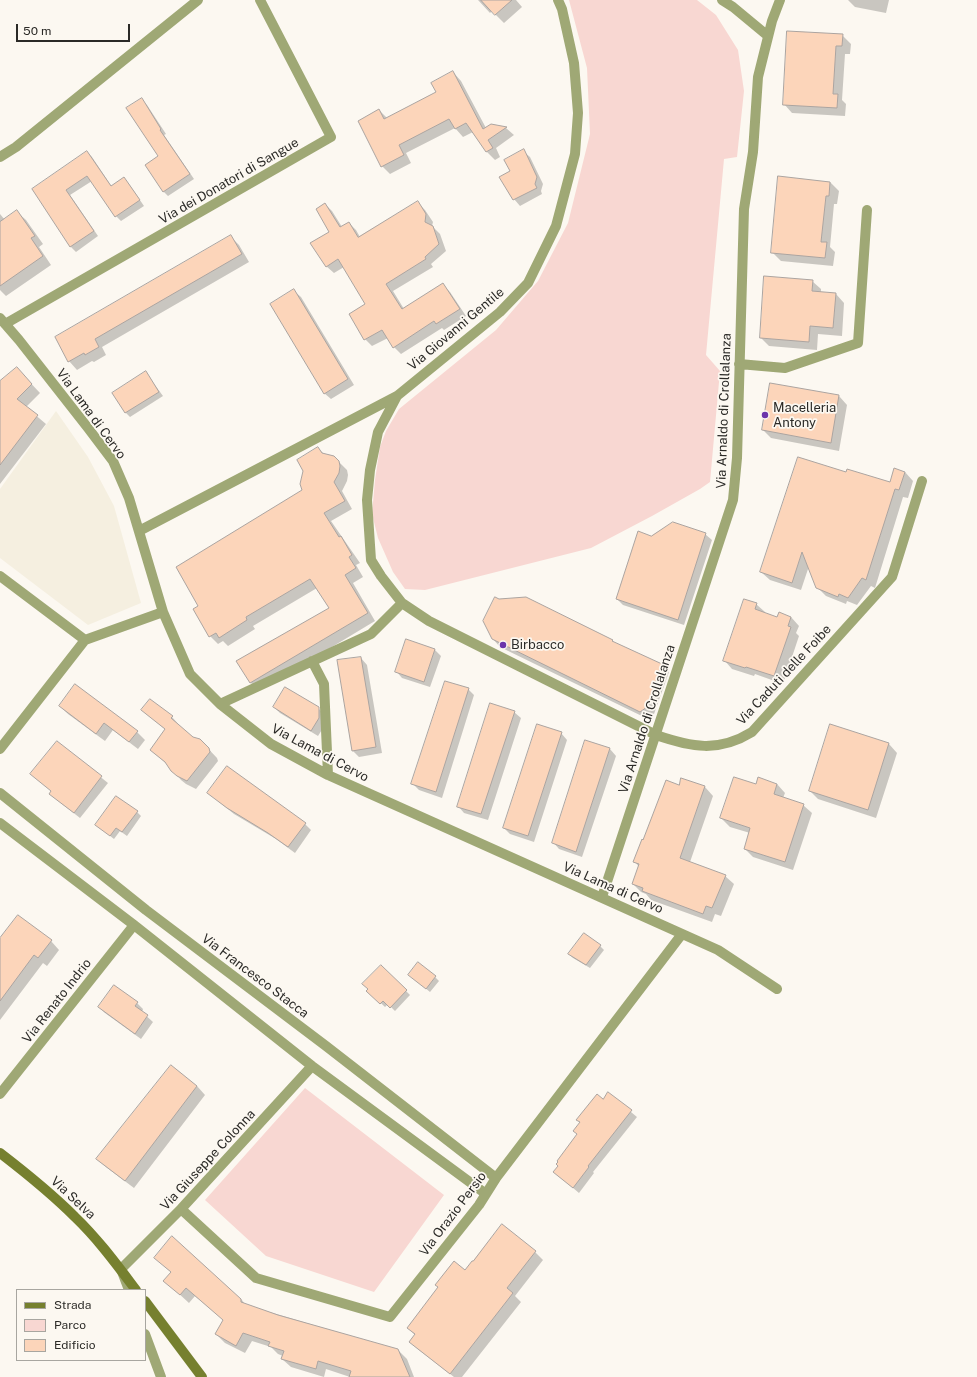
<!DOCTYPE html>
<html>
<head>
<meta charset="utf-8">
<style>
	body { margin:0 }
	#map { position:relative; width:977px; height:1377px; overflow:hidden; background:#fcf8f1; font-family:"Public Sans",sans-serif }
	canvas { display:block }
	.legend { position:absolute; left:16px; top:1289px; width:130px; height:72px; box-sizing:border-box; background:#fcf8f1; border:1px solid #a8a6a0; margin:0; padding:5px 7px; list-style:none; font-size:12px; color:#2b2a27 }
	.legend li { display:flex; align-items:center; gap:8px; height:20px }
	.legend b { width:20px; border:1px solid #a8a6a0 }
	.scale { position:absolute; left:16px; top:24px; width:114px; height:18px; box-sizing:border-box; border:2px solid #2b2a27; border-top:0; padding-left:5px; font-size:12px; line-height:14px; white-space:nowrap; color:#2b2a27; -webkit-text-stroke:3px #fcf8f1; paint-order:stroke }
</style>
</head>
<body>
<div id="map">
<canvas width="977" height="1377"></canvas>
<ul class="legend">
<li><b style="height:5px;background:#76802f"></b>Strada</li>
<li><b style="height:11px;background:#f8d7d2"></b>Parco</li>
<li><b style="height:11px;background:#fcd5ba"></b>Edificio</li>
</ul>
<div class="scale">50 m</div>
</div>
<script>
const c = document.querySelector('canvas').getContext('2d');
c.lineJoin = 'round';
function fillPath(path, color) { c.fillStyle = color; c.fill(path, 'evenodd'); }
function strokePath(path, color, width, dash) { c.strokeStyle = color; c.lineWidth = width; c.lineCap = dash ? 'butt' : 'round'; c.setLineDash(dash || []); c.stroke(path); }
function write(font, color, halo, rows, align = 'center') {
  c.font = font + ' "Public Sans",sans-serif'; c.lineWidth = 3.5; c.setLineDash([]); c.textBaseline = 'middle'; c.strokeStyle = halo; c.fillStyle = color; for (const [text, x, y, turn = 0] of rows) {
    c.save(); c.translate(x, y); c.rotate((+turn || 0) * Math.PI / 180); c.textAlign = isNaN(turn) ? turn : align; if (halo) c.strokeText(text, 0, 0); c.fillText(text, 0, 0); c.restore();
  }
}
const built = new Path2D(`
	M56,411L88,457L114,506L141,603L88,625L0,558V489Z`);
const green = new Path2D(`
	M569,0H697L716,15L738,50L744,91L737,157L724,159L706,355L720,371L710,482L700,489L652,516L591,548L425,590L405,589L393,572L378,538L372,514L375,480L380,447L386,431L399,409L496,330L538,281L568,223L590,134L587,68Z
	M305,1088L444,1195L374,1292L266,1256L205,1200Z`);
const shadow = new Path2D(`
	M478,0H516L522,7L504,23L492,11L490,13Z
	M848,0H889L886,13L855,7Z
	M842,35L851,44L850,54H845L842,100L846,104L845,116L792,113L784,104Z
	M453,72L461,81L486,128L492,125L506,128L514,135L496,148L500,157L495,160L487,152L473,132L463,137L455,128L406,153L411,163L390,174L382,166L379,110L387,118L437,93Z
	M141,100L147,105L166,134L164,135L194,179L168,196L163,191L159,156Z
	M523,151L530,157L543,184L541,191L542,194L520,206L514,199L511,172Z
	M87,152L92,157L112,187L124,179L129,184L144,206L121,221L116,216L92,181L70,195L98,236L76,252L71,247L33,189Z
	M779,178L830,182L839,191L837,204H834L830,247L835,252L833,266L781,261L772,252Z
	M418,203L425,210L433,222L432,226L440,234L446,251L431,264L433,267L393,291L404,309L443,285L450,292L466,316L444,330L442,328L401,354L394,347L388,338L372,346L365,339L367,304L344,267L334,273L326,266L330,232L325,204L332,211L342,227L349,223L356,230L360,237Z
	M17,212L26,220L43,244L39,247L51,265L6,296L0,290V214L5,220Z
	M231,237L239,245L249,262L102,347L106,355L94,362L92,361L77,370L69,361L56,338Z
	M812,281L821,289V293L836,294L844,303L842,336L818,334L817,350L769,346L761,338Z
	M294,291L301,297L354,385L331,399L324,393Z
	M146,373L163,396L130,417L126,413L114,393Z
	M25,377L40,393L26,407L46,424L0,484V382Z
	M839,396L847,405L839,451L771,438L763,430Z
	M318,448L324,454L334,457L347,470L348,475L347,481L342,491L352,509L331,521L360,563L356,565L363,577L353,583L375,621L259,691L250,682L330,608L317,588L253,626L255,629L228,646L223,641L218,644L210,636L304,491Z
	M905,472L913,481L908,498L903,497L875,588L871,586L857,605L847,601L846,604L826,596L817,587L809,566L801,590L770,580L761,572L847,474L890,484Z
	M705,534L712,540L684,625L623,605L617,599L651,537Z
	M525,598L613,641L616,644L661,664L669,672L654,714L648,719L500,647L493,639L499,600Z
	M756,604L765,612L764,614L777,618L791,617L799,626L796,633L799,636L783,684L755,674L754,676L732,669L724,660Z
	M435,650L441,656L430,687L402,678L396,671Z
	M361,658L367,665L382,753L359,757L353,751Z
	M468,689L474,695L442,798L419,790L412,783Z
	M150,700L172,717L180,726V727L192,738L200,740L217,758L218,761L196,789L186,784L181,780L169,766L151,750L166,730L142,710Z
	M60,706L137,732L145,740L138,749L113,730L105,741L68,714Z
	M274,707L318,708L324,714L325,725L318,736L280,713Z
	M514,712L521,718L488,820L464,813L458,806Z
	M831,725L889,744L897,753L876,818L818,799L810,791Z
	M561,733L567,740L534,842L510,834L504,828Z
	M57,742L108,783L80,818L57,800L50,794L52,791L32,774Z
	M610,749L616,756L582,857L559,849L553,842Z
	M682,779L705,787L713,796L690,862L725,876L734,884L721,916L715,914L712,922L651,900L646,894L641,892L633,884L639,867L635,862L644,841L679,786Z
	M777,784L785,793L783,798L803,805L812,813L793,870L753,857L745,849L750,833L730,827L721,818L757,785Z
	M208,793L305,824L311,830L295,853L276,839L234,814Z
	M137,812L141,816L127,836L120,831L114,839L96,825Z
	M0,940L51,941L59,950L47,966L43,963L0,1020Z
	M600,946L604,950L590,968L573,958L569,954Z
	M381,966L410,995L395,1011L388,1004L385,1007L368,991Z
	M435,977L439,981L430,992L414,979Z
	M137,1003L143,1009L142,1012L153,1022L141,1039L105,1013L99,1007Z
	M197,1086L205,1095L134,1188L106,1167L97,1159Z
	M608,1093L637,1117L593,1172L594,1173L579,1193L554,1172L578,1135Z
	M535,1252L543,1260L515,1296L521,1302L462,1377H454L419,1350L410,1342L415,1335L408,1328L465,1271Z
	M155,1258L241,1299L246,1305L398,1350L407,1359L414,1377H350L326,1369L324,1377L291,1367L282,1359L283,1356L278,1354L271,1347L252,1341L245,1353L225,1343L216,1334L224,1320L195,1296L189,1303L165,1281L172,1273Z`);
const building = new Path2D(`
	M481,0H512L495,15Z
	M787,31L843,34L842,46H836L833,94H838L837,108L783,105Z
	M453,71L483,129L491,124L507,127L488,140L493,148L486,152L466,123L455,129L449,119L399,145L404,155L381,167L358,121L379,109L384,119L436,92L431,83Z
	M142,98L161,129L160,130L190,174L163,192L145,165L158,156L126,108Z
	M524,149L537,177L535,184L537,188L513,200L499,177L510,171L504,160Z
	M87,151L111,186L124,177L140,200L115,217L87,176L66,190L94,231L70,247L32,189Z
	M778,176L830,182L829,196H826L821,242H827L825,258L771,253Z
	M418,201L426,214L425,222L433,226L439,244L425,257L426,259L386,284L402,309L443,283L460,309L436,324L434,321L393,348L382,330L364,340L349,314L365,304L338,259L326,267L310,243L329,232L316,209L325,203L340,227L349,222L358,237Z
	M17,210L35,236L31,238L43,256L0,286V222Z
	M231,235L242,254L95,339L99,347L85,355L84,353L68,362L55,337Z
	M764,276L813,280L812,291L836,293L833,328L810,326L809,342L760,338Z
	M294,289L348,379L324,394L270,304Z
	M17,367L32,384L17,399L38,415L0,465V381Z
	M146,371L159,392L125,413L112,393Z
	M770,383L839,395L831,443L762,430Z
	M318,447L322,453L334,456L339,461L340,466L339,473L334,482L345,501L324,513L339,537L341,536L352,555L349,557L356,568L345,575L368,613L250,683L236,661L329,608L310,579L246,617L247,620L219,638L216,633L209,637L193,609L198,606L176,567L302,490L300,484L303,471L297,460Z
	M798,457L846,472L847,469L890,482L894,468L905,472L899,490L895,489L866,580L862,578L848,598L839,594L838,597L816,588L802,552L792,583L760,572Z
	M673,522L706,533L678,620L616,599L638,531L651,536Z
	M495,597L499,599L526,597L613,640L612,641L662,664L647,707L640,712L492,639L483,621Z
	M744,599L757,603L755,609L777,617L779,612L791,617L788,626L791,627L774,676L746,667L745,668L723,661Z
	M406,639L435,649L424,682L395,672Z
	M361,657L376,747L352,751L337,660Z
	M445,681L469,688L436,792L411,784Z
	M75,684L138,731L129,742L104,723L96,734L59,706Z
	M285,687L319,707V718L311,731L273,707Z
	M150,699L173,716L171,718L193,737L200,739L209,748L210,752L187,781L177,776L171,771L165,762L150,750L165,729L141,710Z
	M490,703L515,711L481,814L457,807Z
	M537,724L562,732L528,836L503,828Z
	M830,724L889,743L868,810L809,791Z
	M585,740L610,748L576,852L552,843Z
	M57,741L102,776L74,813L49,794L51,791L30,774Z
	M227,766L306,823L288,847L268,833L227,808L207,793Z
	M734,777L756,784L758,777L777,784L774,794L804,804L785,862L744,849L750,828L720,818Z
	M681,778L705,786L680,858L726,875L712,908L706,906L703,914L642,891L643,888L632,884L639,864L633,862L642,839L643,840L666,780L679,785Z
	M116,796L138,811L122,832L116,828L110,836L95,825Z
	M18,915L52,940L38,958L34,955L0,1001V938Z
	M584,933L601,945L586,965L568,954Z
	M418,962L436,976L426,989L408,975Z
	M381,965L407,990L390,1008L383,1001L380,1004L366,991L368,989L362,984Z
	M114,985L138,1002L135,1006L148,1015L135,1034L98,1007Z
	M171,1065L197,1086L125,1181L96,1159Z
	M608,1092L632,1110L588,1166L589,1167L573,1188L553,1172L558,1166L556,1164L558,1162L557,1161L577,1134L573,1131L580,1122L576,1120L597,1094L603,1099Z
	M502,1224L536,1251L507,1288L513,1293L450,1374L409,1342L415,1334L407,1328L438,1287L435,1285L454,1261L465,1270L472,1261H473Z
	M172,1236L241,1299V1302L278,1315L398,1349L410,1377H349L351,1371L318,1361L316,1369L281,1359L284,1351L268,1346L270,1342L243,1333L236,1346L215,1334L223,1320L186,1288L180,1295L163,1281L171,1272L154,1258Z`);
const street = new Path2D(`
	M722,0L733,7L768,36
	M0,157L16,147L198,0
	M0,318L19,340L88,428L113,461L129,498L163,612L190,674L220,704L271,744L328,775L718,950L777,989
	M5,324L331,137L260,0
	M739,364L785,368L858,343L867,210
	M397,396L378,432L370,470L367,500L371,560L381,576L402,603L429,621L656,735C691,747 718,753 752,732L892,577L922,481
	M139,531L397,396L500,312L528,283L556,226L575,154L578,113L574,63L562,9L558,0
	M0,576L85,640
	M312,661L324,684L328,775
	M220,704L371,634L402,603
	M0,749L85,640L163,612
	M0,793L146,910L326,1046L496,1178
	M0,823L134,925L312,1066L486,1194
	M602,897L733,500L737,458L744,209L753,152L758,77L772,21L780,0
	M0,1094L134,925
	M181,1209L256,1278L390,1317L479,1205L496,1178L682,934
	M129,1290L121,1269L181,1209L312,1066
	M145,1334L161,1377`);
const secondary = new Path2D(`
	M0,1153C26,1173 52,1194 75,1217C98,1239 117,1265 136,1290
	M145,1301L202,1377`);
const markers = [
	[765,415,4,"#6b34ab"],
	[503,645,4,"#6b34ab"]
];
const streetNames = [
	["Via dei Donatori di Sangue",229,181,-30],
	["Via Giovanni Gentile",456,329,-40],
	["Via Arnaldo di Crollalanza",724,411,-88],
	["Via Lama di Cervo",91,414,54],
	["Via Caduti delle Foibe",784,675,-47],
	["Via Arnaldo di Crollalanza",647,719,-72],
	["Via Lama di Cervo",320,753,28],
	["Via Lama di Cervo",613,888,24],
	["Via Francesco Stacca",255,976,37],
	["Via Renato Indrio",57,1001,-52],
	["Via Giuseppe Colonna",208,1160,-47],
	["Via Selva",73,1198,43],
	["Via Orazio Persio",453,1214,-53]
];
const poiNames = [
	["Macelleria",773,408],
	["Antony",773,423],
	["Birbacco",511,645]
];
fillPath(built, '#f5efe0');
fillPath(green, '#f8d7d2');
fillPath(shadow, '#0003');
fillPath(building, '#fcd5ba');
strokePath(building, '#aba4a0', 1);
strokePath(street, '#9fa875', 10);
strokePath(secondary, '#76802f', 10);
for (const [x, y, r, color] of markers) { const dot = new Path2D(); dot.arc(x, y, r, 0, 2 * Math.PI); c.fillStyle = color; c.fill(dot); strokePath(dot, '#fcf8f1', 1.5); }
write('13px', '#2b2a27', '#fcf8f1', streetNames);
write('13px', '#2b2a27', '#fcf8f1', poiNames, 'left');
</script>
</body>
</html>
